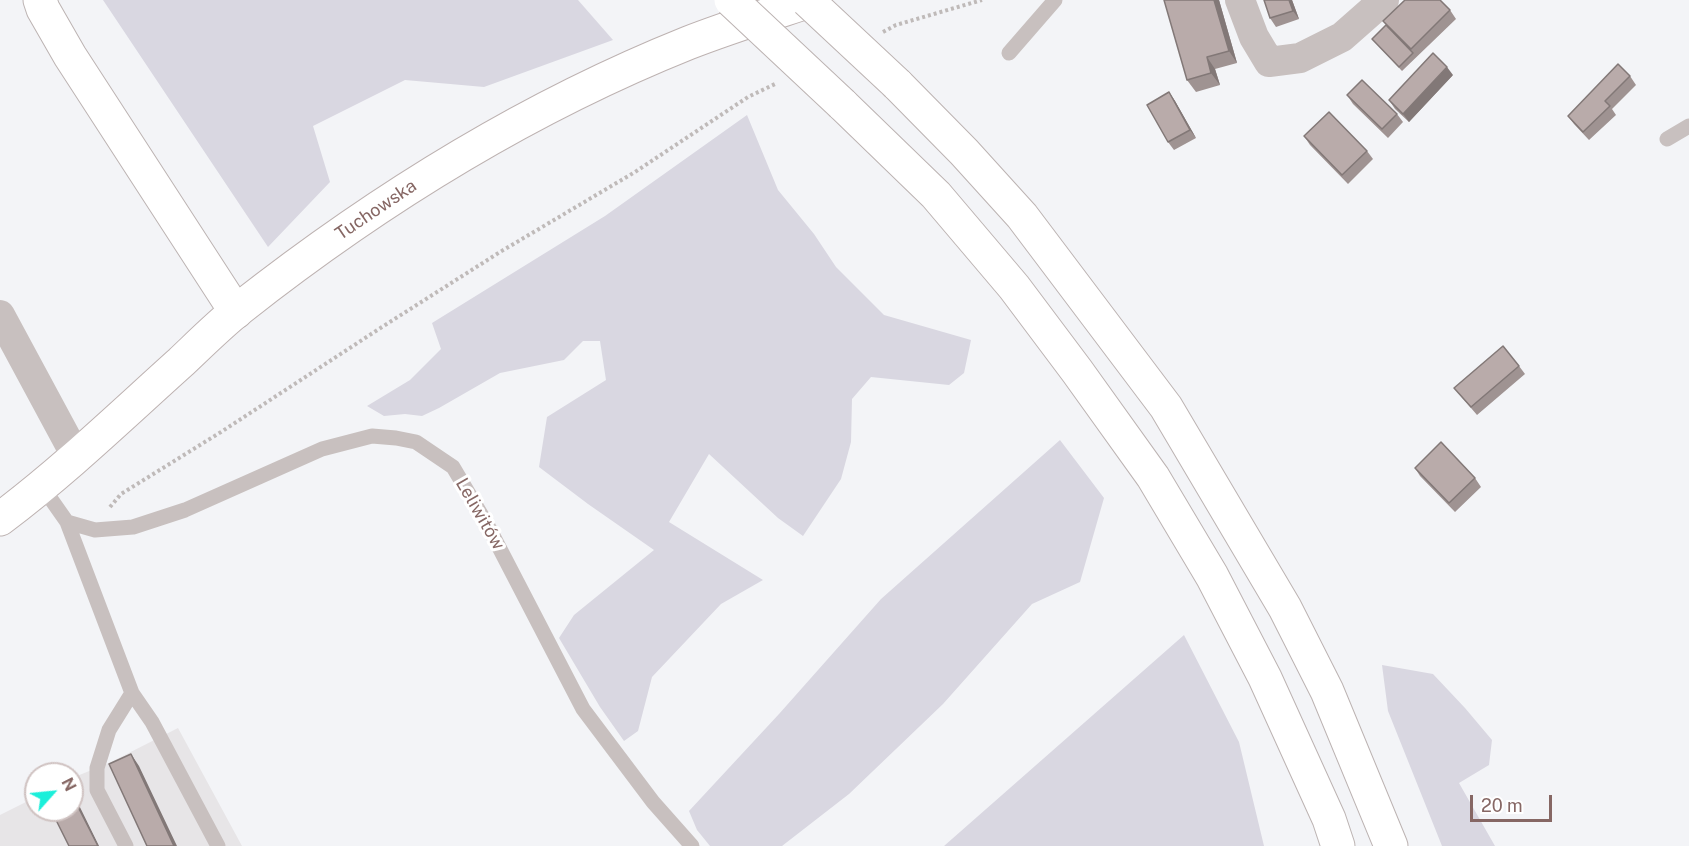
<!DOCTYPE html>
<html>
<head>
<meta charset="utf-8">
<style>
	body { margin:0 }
	#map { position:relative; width:1689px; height:846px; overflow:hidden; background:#f3f4f7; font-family:"Public Sans",sans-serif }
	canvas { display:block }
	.north { position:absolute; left:24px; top:762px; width:60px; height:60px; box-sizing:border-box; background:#fff; border:2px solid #cfc2c1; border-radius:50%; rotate:63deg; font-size:16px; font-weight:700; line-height:24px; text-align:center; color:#866764 }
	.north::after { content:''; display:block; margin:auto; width:21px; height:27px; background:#1befda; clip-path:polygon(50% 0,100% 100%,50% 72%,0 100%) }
	.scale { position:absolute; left:1470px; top:795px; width:82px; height:27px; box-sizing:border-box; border:3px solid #866764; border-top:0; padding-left:8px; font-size:18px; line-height:21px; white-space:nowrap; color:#866764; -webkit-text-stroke:4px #fff; paint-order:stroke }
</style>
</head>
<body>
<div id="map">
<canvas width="1689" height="846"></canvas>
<div class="north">N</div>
<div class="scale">20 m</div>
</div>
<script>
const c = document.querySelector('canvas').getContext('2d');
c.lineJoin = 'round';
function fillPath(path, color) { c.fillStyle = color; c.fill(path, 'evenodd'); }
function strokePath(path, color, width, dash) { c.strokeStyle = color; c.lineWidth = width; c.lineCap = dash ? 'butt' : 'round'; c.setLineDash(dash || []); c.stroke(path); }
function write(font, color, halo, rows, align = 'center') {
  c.font = font + ' "Public Sans",sans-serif'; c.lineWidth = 6; c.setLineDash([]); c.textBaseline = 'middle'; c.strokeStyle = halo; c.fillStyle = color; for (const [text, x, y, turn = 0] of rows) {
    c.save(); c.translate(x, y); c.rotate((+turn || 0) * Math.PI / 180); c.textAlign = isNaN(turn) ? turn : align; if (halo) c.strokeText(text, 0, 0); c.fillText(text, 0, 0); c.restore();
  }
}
const built = new Path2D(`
	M178,728L242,846H0V815L36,797V810H72V778L109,763Z`);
const green = new Path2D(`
	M103,0H578L613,40L484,87L405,80L313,126L330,182L268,247Z
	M747,115L778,190L814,234L836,267L884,315L971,340L964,373L949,385L871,377L852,399L851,442L841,479L803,536L778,518L709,454L669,522L763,580L721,604L652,677L638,731L624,741L600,707L559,638L574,615L654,550L588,504L539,467L547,417L606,380L600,341H583L564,360L500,373L439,408L422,416L405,414L384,416L367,406L410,380L441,349L432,323L605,216Z
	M1060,440L1104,498L1080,582L1032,604L943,704L849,794L782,846H710L697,830L689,811L779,714L881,599Z
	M1184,635L1239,742L1264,846H944Z
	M1382,665L1433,674L1465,708L1492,740L1489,765L1459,783L1495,846H1442L1388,711Z`);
const path = new Path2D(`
	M883,32L896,25L982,0
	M110,507L121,494L221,432L382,327L500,252L635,172L748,97L777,83`);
const service = new Path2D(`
	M1009,53L1055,0
	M1667,139L1689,126
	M41,485L67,522L132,693L152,722L218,846
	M67,522L95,530L133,527L185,510L322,449L372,436L396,438L416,442L453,467L488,526L583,709L653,802L692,846
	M126,846L97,790V768L109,730L132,693`);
const minor = new Path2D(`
	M1240,0L1254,37L1269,62L1300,58L1342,37L1384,0
	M0,315L76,456`);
const secondary = new Path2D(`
	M0,519C64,471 122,415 181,362C200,344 219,325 239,309C376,201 526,108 688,43C729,27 771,14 813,0`);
const primary = new Path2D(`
	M40,0L43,9L70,56L236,312
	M897,84L964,152L1022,216L1166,407L1285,608L1327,691L1391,846
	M842,104L936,195L1014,287L1077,371L1153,477L1212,576L1265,678L1329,819L1338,846`);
const primaryBridge = new Path2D(`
	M731,0L842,104
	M807,0L897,84`);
const wall = new Path2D(`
	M1219,0L1237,63L1215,69L1220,85L1196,92L1187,80Z
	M1264,0H1292L1299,19L1276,27L1270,18Z
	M1450,10L1456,19L1402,71L1372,39L1386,25L1383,21Z
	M1453,75L1409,122L1395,109L1389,100Z
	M1630,76L1636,85L1612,109L1616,115L1589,140L1574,124L1568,116Z
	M1169,92L1175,101L1196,138L1174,150L1168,142Z
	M1347,95L1397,114L1403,122L1388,138L1353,104Z
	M1304,136L1367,151L1373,159L1348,184L1310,145Z
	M1519,366L1525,374L1477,415L1454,388Z
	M1415,468L1475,478L1481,487L1455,512L1420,476Z`);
const shadedWall = new Path2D(`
	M1214,0H1219L1237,63L1229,51Z
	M1289,0H1292L1299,19L1293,11Z
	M1207,57L1215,69L1220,85L1211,73Z
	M1447,67L1453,75L1409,122L1403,114Z
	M1169,92L1175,101L1196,138L1190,130Z
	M131,754L139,766L177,846H174Z
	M72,793L75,797L99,846H98L72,795Z`);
const building = new Path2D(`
	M1164,0H1214L1229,51L1207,57L1211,73L1187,80Z
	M1264,0H1289L1293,11L1270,18Z
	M1405,0H1440L1450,10L1411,49L1383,21Z
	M1386,25L1413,53L1399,67L1372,39Z
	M1433,53L1447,67L1403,114L1389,100Z
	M1618,64L1630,76L1605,101L1610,106L1583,132L1568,116Z
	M1362,80L1397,114L1382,129L1347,95Z
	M1169,92L1190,130L1168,142L1147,105Z
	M1329,112L1367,151L1342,175L1304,136Z
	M1503,346L1519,366L1471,407L1454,388Z
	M1441,442L1475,478L1449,503L1415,468Z
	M131,754L174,846H147L109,764Z
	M72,795L98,846H69L51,810H72Z`);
const streetNames = [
	["Tuchowska",376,210,-34],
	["Leliwitów",480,514,60]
];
fillPath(built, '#e7e5e7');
fillPath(green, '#d9d7e1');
strokePath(secondary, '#bdb2b1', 35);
strokePath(primary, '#bcb3b2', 35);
strokePath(path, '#bfbab9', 4, [3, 3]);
strokePath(service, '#c8c0bf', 15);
strokePath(minor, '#c8c0bf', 30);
strokePath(secondary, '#fff', 33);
strokePath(primary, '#fff', 33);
strokePath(primaryBridge, '#bcb3b2', 35, []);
strokePath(primaryBridge, '#fff', 33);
fillPath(wall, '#9f9392');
fillPath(shadedWall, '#827877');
fillPath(building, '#b9abaa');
strokePath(building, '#827877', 1.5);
write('18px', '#866764', '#fff', streetNames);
</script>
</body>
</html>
